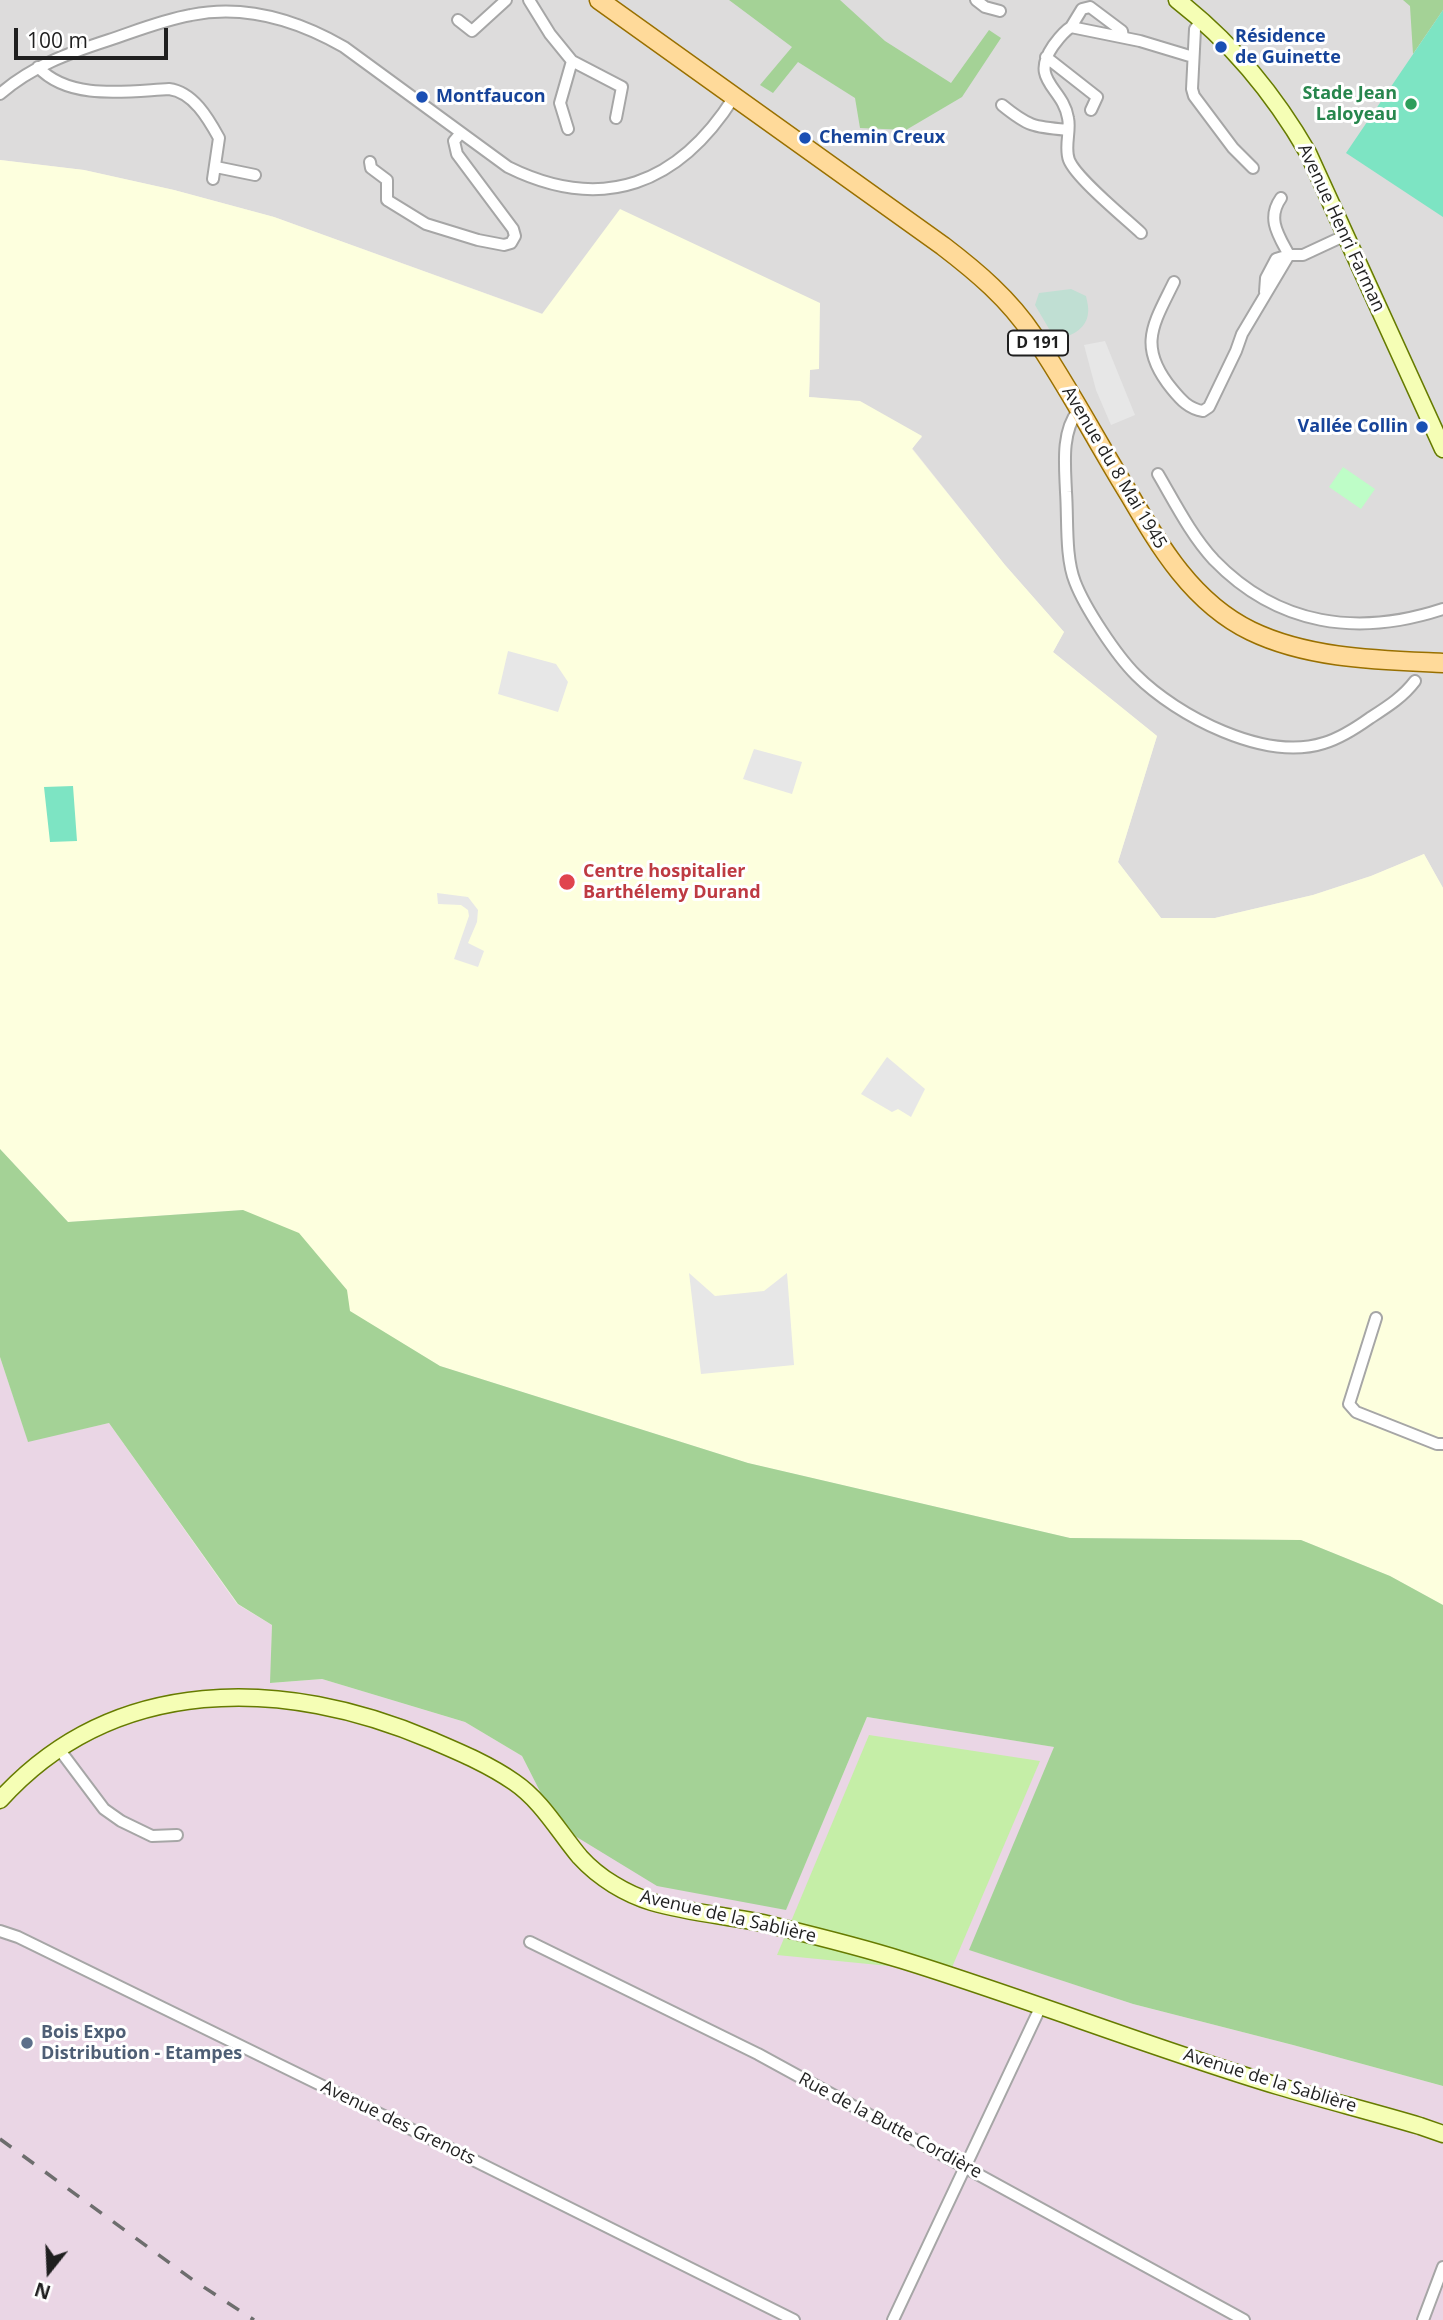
<!DOCTYPE html>
<html>
<head>
<meta charset="utf-8">
<style>
	body { margin:0 }
	#map { position:relative; width:1443px; height:2320px; overflow:hidden; background:#f0ede4; font-family:"Open Sans",sans-serif }
	canvas { display:block }
	.north { position:absolute; left:14px; top:2236px; width:70px; height:70px; -webkit-text-stroke:5px #fff; paint-order:stroke; rotate:198deg; font-size:19px; font-weight:700; line-height:28px; text-align:center; color:#1f1f1f }
	.north::after { content:''; display:block; margin:auto; width:24px; height:32px; background:#1f1f1f; clip-path:polygon(50% 0,100% 100%,50% 72%,0 100%) }
	.scale { position:absolute; left:14px; top:28px; width:154px; height:32px; box-sizing:border-box; border:4px solid #1f1f1f; border-top:0; padding-left:9px; font-size:21px; line-height:24px; white-space:nowrap; color:#1f1f1f; -webkit-text-stroke:5px #fff; paint-order:stroke }
</style>
</head>
<body>
<div id="map">
<canvas width="1443" height="2320"></canvas>
<div class="north">N</div>
<div class="scale">100 m</div>
</div>
<script>
const c = document.querySelector('canvas').getContext('2d');
c.lineJoin = 'round';
function fillPath(path, color) { c.fillStyle = color; c.fill(path, 'evenodd'); }
function strokePath(path, color, width, dash) { c.strokeStyle = color; c.lineWidth = width; c.lineCap = dash ? 'butt' : 'round'; c.setLineDash(dash || []); c.stroke(path); }
function write(font, color, halo, rows, align = 'center') {
  c.font = font + ' "Open Sans",sans-serif'; c.lineWidth = 6; c.setLineDash([]); c.textBaseline = 'middle'; c.strokeStyle = halo; c.fillStyle = color; for (const [text, x, y, turn = 0] of rows) {
    c.save(); c.translate(x, y); c.rotate((+turn || 0) * Math.PI / 180); c.textAlign = isNaN(turn) ? turn : align; if (halo) c.strokeText(text, 0, 0); c.fillText(text, 0, 0); c.restore();
  }
}
const residential = new Path2D(`
	M0,0H1443V888L1424,854L1371,876L1313,895L1215,918H1161L1118,862L1157,736L1053,652L1064,632L1005,565L912,448L922,437L860,402L809,397L810,369H819L543,314L274,217L174,190L84,170L0,160Z`);
const industrial = new Path2D(`
	M0,1357L28,1441L109,1423L237,1604L272,1625L271,1683L322,1679L465,1722L522,1756L557,1825L786,1909L867,1717L1055,1747L970,1950L1133,2004L1293,2045L1443,2086V2320H0Z`);
const education = new Path2D(`
	M0,160L84,170L174,190L274,217L542,314L620,209L820,303L819,369L810,370L809,397L860,401L922,436L912,449L1005,565L1064,632L1053,652L1157,736L1118,862L1161,918H1215L1313,895L1371,876L1424,854L1443,888V1605L1390,1576L1301,1540L1070,1538L748,1463L440,1366L349,1311L243,1210L68,1222L0,1149Z`);
const grass = new Path2D(`
	M869,1735L1040,1761L950,1972L777,1955Z`);
const forest = new Path2D(`
	M729,0H840L885,41L951,83L989,30L1001,38L962,97L906,130L860,128L855,98L798,62L773,93L760,85L792,47Z
	M1403,0H1443V10L1413,54L1410,6Z
	M0,1149L68,1222L243,1210L299,1233L347,1290L350,1311L440,1366L748,1463L1070,1538L1301,1540L1390,1576L1443,1605V2086L1293,2045L1133,2004L969,1950L1054,1747L867,1717L786,1910L657,1886L557,1825L522,1756L465,1722L322,1679L270,1683L272,1625L238,1604L109,1423L28,1442L0,1357Z`);
const wetland = new Path2D(`
	M1071,289L1086,296C1087,301 1089,308 1088,313C1087,329 1069,338 1055,339L1035,305L1039,293Z`);
const park = new Path2D(`
	M1343,467L1375,489L1361,509L1329,487Z`);
const pitch = new Path2D(`
	M1443,10V217L1346,153Z
	M73,786L77,841L50,842L44,787Z`);
const parking = new Path2D(`
	M1105,341L1135,415L1111,425L1096,390L1084,345Z
	M508,651L556,664L568,682L558,712L498,694Z
	M754,749L802,762L792,794L743,779Z
	M437,893L468,897L478,910L477,922L468,943L484,951L478,967L454,959L469,916L468,910L461,905L438,904Z
	M887,1057L925,1089L911,1117L898,1109L892,1112L861,1094Z
	M689,1273L715,1296L764,1291L787,1273L794,1365L701,1374Z`);
const street = new Path2D(`
	M529,0L550,34L572,61L622,87L616,118
	M976,0L985,7L1000,11
	M1202,19L1195,29L1192,89L1194,96L1233,148L1253,168
	M458,20L472,31L506,0
	M1071,27L1082,9L1090,7L1122,31L1123,37
	M1046,57L1097,97L1091,110
	M38,67C69,101 128,91 169,89C193,92 208,118 219,138L213,179
	M0,94C32,66 69,53 109,40C136,31 163,20 191,15C245,4 297,20 344,47L508,167C603,214 679,184 734,97
	M1002,105C1029,127 1034,127 1068,130
	M568,129L560,103L572,61
	M370,162L371,168L387,180V200L426,224L478,240L504,245L511,243L515,236L513,229L457,154L454,141L460,134
	M216,167L255,175
	M1281,198C1266,219 1279,236 1289,255
	M1141,233C1125,218 1076,178 1069,160C1064,147 1071,131 1068,118C1063,87 1029,81 1053,46C1059,38 1063,32 1071,27L1140,41L1193,57
	M1174,282C1153,325 1137,346 1172,389C1181,400 1189,409 1203,411L1209,407L1236,351L1242,334L1289,255
	M1265,292L1266,278L1276,259L1289,255H1303L1346,235
	M1078,411C1061,432 1065,466 1066,492C1068,519 1065,557 1075,582C1085,608 1116,655 1136,675C1177,716 1265,762 1324,743C1341,738 1356,728 1370,718C1387,707 1403,697 1415,681
	M1158,474C1175,503 1191,535 1214,560C1278,626 1358,637 1443,609
	M1376,1318L1349,1404L1356,1412L1437,1444H1443
	M59,1749L104,1809L121,1821L152,1836L177,1835
	M0,1931L18,1937L427,2137L794,2320
	M530,1942L758,2054L1244,2320
	M893,2320L1041,2006
	M1423,2320L1443,2267`);
const secondary = new Path2D(`
	M1177,0C1231,42 1274,94 1308,153L1443,449
	M0,1800C114,1674 284,1677 431,1740C459,1752 488,1764 514,1782C542,1801 559,1832 580,1857C599,1878 626,1894 652,1902C690,1913 729,1916 767,1924C812,1935 858,1946 902,1960C1028,1999 1152,2048 1278,2086C1325,2100 1373,2112 1420,2126L1443,2134`);
const primary = new Path2D(`
	M599,0L943,246C977,272 1009,299 1033,335C1068,386 1097,442 1129,494C1160,547 1193,603 1251,631C1309,659 1379,660 1443,663`);
const rail = new Path2D(`
	M0,2139L193,2280L254,2320`);
const markers = [
	[1221,47,7,"#1a4fb4"],
	[422,97,7,"#1a4fb4"],
	[1411,104,7,"#2e9e5b"],
	[805,138,7,"#1a4fb4"],
	[1422,427,7,"#1a4fb4"],
	[567,882,9,"#e0444e"],
	[27,2043,7,"#5c6f8a"]
];
const shields = [
	[1038,343,60]
];
const shieldNames = [
	["D 191",1038,343]
];
const transitNames = [
	["Résidence",1235,37],
	["de Guinette",1235,58],
	["Montfaucon",436,97],
	["Chemin Creux",819,138],
	["Vallée Collin",1408,427,"right"]
];
const leisureNames = [
	["Stade Jean",1397,94],
	["Laloyeau",1397,115]
];
const streetNames = [
	["Avenue Henri Farman",1341,228,65],
	["Avenue du 8 Mai 1945",1114,468,59],
	["Avenue de la Sablière",728,1917,13],
	["Avenue de la Sablière",1270,2081,17],
	["Avenue des Grenots",398,2123,26],
	["Rue de la Butte Cordière",890,2126,28]
];
const healthNames = [
	["Centre hospitalier",583,872],
	["Barthélemy Durand",583,893]
];
const serviceNames = [
	["Bois Expo",41,2033],
	["Distribution - Etampes",41,2054]
];
fillPath(residential, '#dddcdc');
fillPath(industrial, '#ead6e5');
fillPath(education, '#fdffde');
fillPath(grass, '#c5eea7');
fillPath(forest, '#a4d296');
fillPath(wetland, '#c0dfd3');
fillPath(park, '#befdc7');
fillPath(pitch, '#7de4c3');
fillPath(parking, '#e7e7e7');
strokePath(street, '#a6a6a6', 14);
strokePath(secondary, '#667b00', 19);
strokePath(primary, '#997000', 21);
strokePath(street, '#fff', 10);
strokePath(secondary, '#f5feb5', 16);
strokePath(primary, '#ffda9a', 18);
strokePath(rail, '#6d6d6d', 3.5, [14, 14]);
for (const [x, y, r, color] of markers) { const dot = new Path2D(); dot.arc(x, y, r, 0, 2 * Math.PI); c.fillStyle = color; c.fill(dot); strokePath(dot, '#fff', 2.5); }
for (const [x, y, w] of shields) { const box = new Path2D(); box.roundRect(x - w / 2, y - 12.5, w, 25, 5); c.fillStyle = '#fff'; c.fill(box); strokePath(box, '#1f1f1f', 2); }
write('bold 16px', '#1f1f1f', null, shieldNames);
write('bold 18px', '#164399', '#fff', transitNames, 'left');
write('bold 18px', '#27864d', '#fff', leisureNames, 'right');
write('18px', '#1f1f1f', '#fff', streetNames);
write('bold 18px', '#be3a42', '#fff', healthNames, 'left');
write('bold 18px', '#4e5e75', '#fff', serviceNames, 'left');
</script>
</body>
</html>
